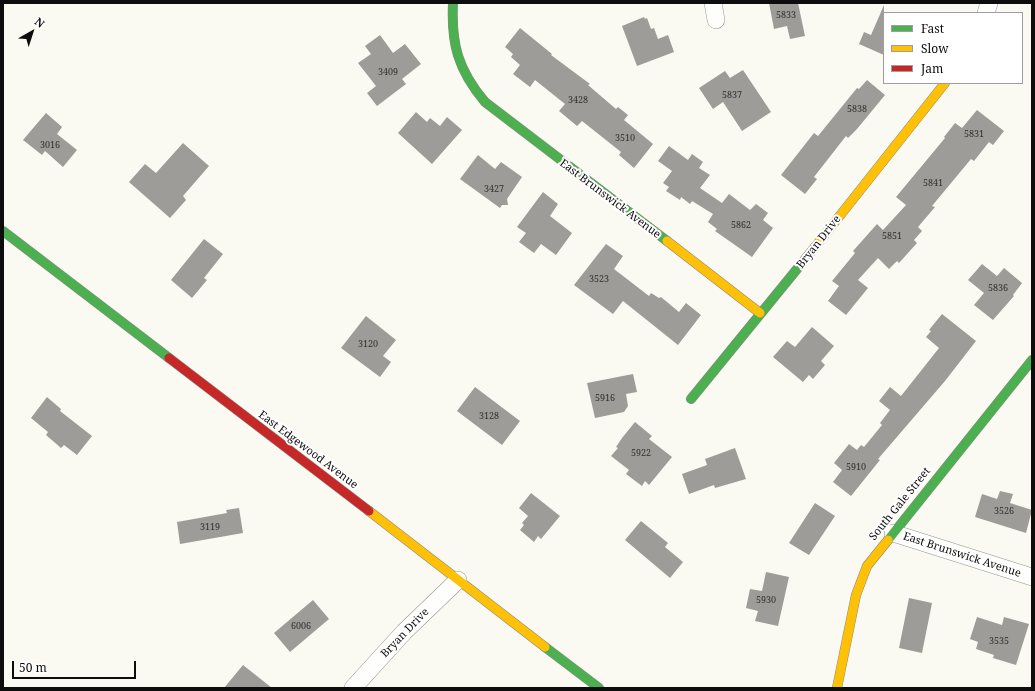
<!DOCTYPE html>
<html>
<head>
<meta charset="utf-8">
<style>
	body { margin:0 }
	#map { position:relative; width:1035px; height:691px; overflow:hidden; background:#fafaf2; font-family:"Noto Serif",serif }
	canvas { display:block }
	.frame { position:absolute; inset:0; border:4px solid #0d0d0d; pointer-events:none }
	.legend { position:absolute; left:883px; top:12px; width:140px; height:72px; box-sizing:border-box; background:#fff; border:1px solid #9e9e9e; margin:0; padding:5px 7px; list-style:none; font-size:12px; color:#0d0d0d }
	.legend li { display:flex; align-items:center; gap:8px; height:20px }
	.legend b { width:20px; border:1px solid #9e9e9e }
	.north { position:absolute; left:12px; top:12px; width:40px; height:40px; -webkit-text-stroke:3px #fff; paint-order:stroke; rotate:39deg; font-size:11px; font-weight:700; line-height:16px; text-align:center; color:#0d0d0d }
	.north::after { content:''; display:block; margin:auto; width:14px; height:18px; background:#0d0d0d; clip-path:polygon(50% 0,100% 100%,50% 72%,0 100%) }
	.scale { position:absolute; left:12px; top:661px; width:124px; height:18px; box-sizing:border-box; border:2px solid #0d0d0d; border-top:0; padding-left:5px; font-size:12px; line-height:14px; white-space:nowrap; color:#0d0d0d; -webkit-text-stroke:3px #fff; paint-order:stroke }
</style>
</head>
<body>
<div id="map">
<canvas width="1035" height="691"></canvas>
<div class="frame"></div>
<ul class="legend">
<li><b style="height:5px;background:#4caf50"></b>Fast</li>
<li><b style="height:5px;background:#ffc107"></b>Slow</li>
<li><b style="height:5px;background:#c62828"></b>Jam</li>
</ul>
<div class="north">N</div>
<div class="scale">50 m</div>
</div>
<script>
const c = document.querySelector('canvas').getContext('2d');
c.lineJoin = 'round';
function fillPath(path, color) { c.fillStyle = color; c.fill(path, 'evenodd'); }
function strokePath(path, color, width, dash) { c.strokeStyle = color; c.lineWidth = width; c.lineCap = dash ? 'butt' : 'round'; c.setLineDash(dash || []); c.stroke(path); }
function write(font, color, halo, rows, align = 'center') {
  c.font = font + ' "Noto Serif",serif'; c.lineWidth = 4; c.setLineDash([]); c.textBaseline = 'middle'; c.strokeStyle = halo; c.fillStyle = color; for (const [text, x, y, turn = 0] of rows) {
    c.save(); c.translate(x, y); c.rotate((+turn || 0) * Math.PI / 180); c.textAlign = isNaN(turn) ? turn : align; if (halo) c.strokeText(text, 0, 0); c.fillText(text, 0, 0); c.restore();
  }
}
const building = new Path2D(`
	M769,3H798L805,36L790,39L787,26L774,29Z
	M884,5V55L859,44L864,32L871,35Z
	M644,17L645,19L647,18L651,29L654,28L658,39L668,35L674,52L637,66L622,26Z
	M520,28L552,54L551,55L590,84L588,85L616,109L618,107L628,115L624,120L653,144L634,168L619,155L621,152L582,121L577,126L559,111L565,104L535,80L530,87L513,74L520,65L511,57L513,54L505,47Z
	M380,35L393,53L405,44L421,64L402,79L406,84L377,106L367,93L376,86L358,63L371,54L365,46Z
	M743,70L771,112L742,131L723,102L713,109L699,88L725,71L730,78Z
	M867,80L885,95L857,129L848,138L846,136L814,177L817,179L805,194L781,175L814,133L818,136L857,88L859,89Z
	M977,110L1004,131L993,145L989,142L974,161L971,159L932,206L935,207L918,227L922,231L914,240L917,243L899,263L897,261L889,269L878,258L858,280L868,288L846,315L828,301L839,286L832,281L855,253L853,251L877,224L883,230L906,205L896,197L945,138L944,137L955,123L962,128Z
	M416,112L427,122L430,118L440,126L447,117L462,130L432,164L398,133Z
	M46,113L62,127L57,134L77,150L63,167L45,151L42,155L23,140Z
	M183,143L209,166L183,196L186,200L170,218L129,182L145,164L156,173Z
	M669,146L688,160L692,154L703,162L699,168L710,175L700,188L722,203L729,194L750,210L756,204L768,213L763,220L773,228L752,257L715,231L717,229L708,222L713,214L692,201L690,204L681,197L680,200L666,191L669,187L663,183L672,171L658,161Z
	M478,155L495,169L501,162L522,177L507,199L508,205H502L500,208L460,179Z
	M543,192L558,204L550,216L572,233L556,255L541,244L534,253L519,242L526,233L517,227Z
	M204,239L223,254L204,278L207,280L192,298L171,280Z
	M606,244L623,256L614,269L649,296L651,293L659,298L661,297L679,312L686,303L701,315L678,345L623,301L613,314L574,285Z
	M982,264L997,276L1004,268L1022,283L1013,295L1014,296L993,320L974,305L984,293L968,280Z
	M942,314L976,341L945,381L878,459L880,460L851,496L833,482L842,470L834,463L849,444L857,450L861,445L864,447L882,425L880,423L890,410L879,401L890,387L901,396L939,348L926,337L931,331L929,330Z
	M366,316L396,340L383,356L391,362L380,377L341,348Z
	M812,327L834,346L821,361L825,365L813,379L809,375L803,382L773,357L787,341L795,347Z
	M633,374L637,392L626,394L628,406L624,412L595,418L587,383Z
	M475,387L520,421L502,445L457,411Z
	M47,397L61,409L60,411L92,436L77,455L64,445L61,448L46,435L48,432L31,418Z
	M635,422L652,436L649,439L672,457L649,485L645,481L642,486L626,474L629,470L611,456L618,448L616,447L622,438Z
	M735,448L746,479L715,488L714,485L689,494L682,474L707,465L705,459Z
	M1000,491L1013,494L1010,503L1032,510L1026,533L975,517L982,494L997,499Z
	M531,493L560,516L541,539L538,536L534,542L520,530L524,525L522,523L528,516L519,508Z
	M815,503L835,516L809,555L789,543Z
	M239,508L243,533L180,544L177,522L227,513L226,510Z
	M641,521L668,543L665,547L683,562L670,578L625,540Z
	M766,572L789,577L778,626L755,621L758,611L746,608L750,589L762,591Z
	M909,598L932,603L922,653L899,648Z
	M313,600L329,619L290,652L274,633Z
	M977,617L1002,625L1004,617L1029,624L1016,665L993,658L994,655L976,649L978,642L970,639Z
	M243,665L272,688H224Z`);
const street = new Path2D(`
	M713,3L716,20
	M986,13L989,3
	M893,533L1032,577
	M353,688L404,632L458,580`);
const fast = new Path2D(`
	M453,3C451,44 458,70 485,102L667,241
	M3,231L169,358
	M691,399L815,247
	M888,540L1032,360
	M545,647L599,688`);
const slow = new Path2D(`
	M667,241L760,313
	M815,247L945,83
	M369,511L545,647
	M837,688L856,595L867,566L888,540`);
const jam = new Path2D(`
	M169,358L369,511`);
const numberNames = [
	["5833",786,15],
	["3409",388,72],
	["5837",732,95],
	["3428",578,100],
	["5838",857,109],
	["5831",974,134],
	["3510",625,138],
	["3016",50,145],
	["5841",933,183],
	["3427",494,189],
	["5862",741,225],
	["5851",892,236],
	["3523",599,279],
	["5836",998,288],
	["3120",368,344],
	["5916",605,398],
	["3128",489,416],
	["5922",641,453],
	["5910",856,467],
	["3526",1004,511],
	["3119",210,527],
	["5930",766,600],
	["6006",301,626],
	["3535",999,641]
];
const streetNames = [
	["East Brunswick Avenue",610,199,37],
	["Bryan Drive",819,242,-52],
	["East Edgewood Avenue",308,450,37],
	["South Gale Street",900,504,-51],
	["East Brunswick Avenue",962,555,18],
	["Bryan Drive",405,633,-46]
];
fillPath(building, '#9d9c98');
strokePath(street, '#949490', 18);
strokePath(fast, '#8a8a87', 10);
strokePath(slow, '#8a8a87', 10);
strokePath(jam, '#8a8a87', 10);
strokePath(street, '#fefefd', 17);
strokePath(fast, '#4caf50', 9);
strokePath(slow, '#ffc107', 9);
strokePath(jam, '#c62828', 9);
write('9px', '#313130', null, numberNames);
write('11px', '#0d0d0d', '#fff', streetNames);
</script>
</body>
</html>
